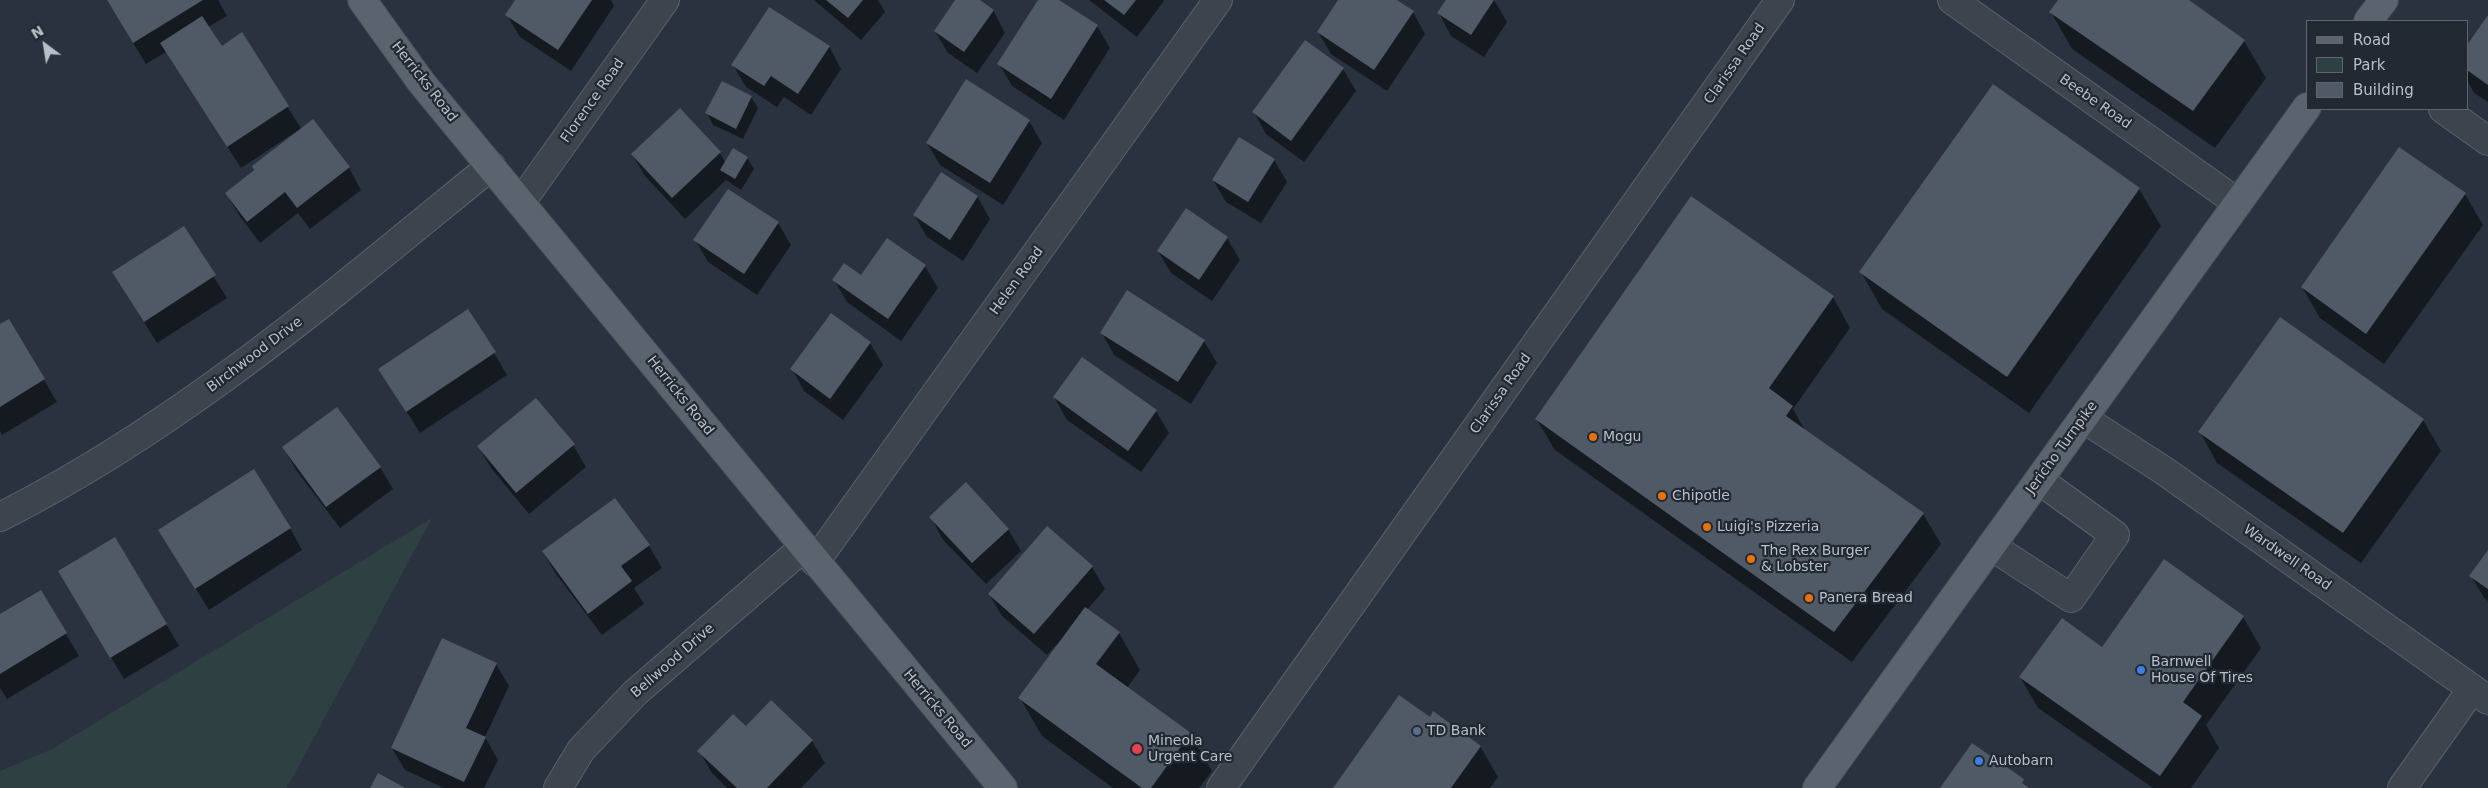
<!DOCTYPE html>
<html>
<head>
<meta charset="utf-8">
<style>
	body { margin:0 }
	#map { position:relative; width:2488px; height:788px; overflow:hidden; background:#29323e; font-family:"DejaVu Sans",sans-serif }
	canvas { display:block }
	.legend { position:absolute; left:2306px; top:20px; width:162px; height:90px; box-sizing:border-box; background:#222933; border:1px solid #5e656f; margin:0; padding:6px 9px; list-style:none; font-size:15px; color:#b9bfc9 }
	.legend li { display:flex; align-items:center; gap:10px; height:25px }
	.legend b { width:25px; border:1px solid #5e656f }
	.north { position:absolute; left:20px; top:20px; width:50px; height:50px; -webkit-text-stroke:4px #222933; paint-order:stroke; rotate:329deg; font-size:14px; font-weight:700; line-height:20px; text-align:center; color:#b9bfc9 }
	.north::after { content:''; display:block; margin:auto; width:18px; height:22px; background:#b9bfc9; clip-path:polygon(50% 0,100% 100%,50% 72%,0 100%) }
</style>
</head>
<body>
<div id="map">
<canvas width="2488" height="788"></canvas>
<ul class="legend">
<li><b style="height:6px;background:#5b636e"></b>Road</li>
<li><b style="height:14px;background:#2e4041"></b>Park</li>
<li><b style="height:14px;background:#505966"></b>Building</li>
</ul>
<div class="north">N</div>
</div>
<script>
const c = document.querySelector('canvas').getContext('2d');
c.lineJoin = 'round';
function fillPath(path, color) { c.fillStyle = color; c.fill(path, 'evenodd'); }
function strokePath(path, color, width, dash) { c.strokeStyle = color; c.lineWidth = width; c.lineCap = dash ? 'butt' : 'round'; c.setLineDash(dash || []); c.stroke(path); }
function write(font, color, halo, rows, align = 'center') {
  c.font = font + ' "DejaVu Sans",sans-serif'; c.lineWidth = 4.5; c.setLineDash([]); c.textBaseline = 'middle'; c.strokeStyle = halo; c.fillStyle = color; for (const [text, x, y, turn = 0] of rows) {
    c.save(); c.translate(x, y); c.rotate((+turn || 0) * Math.PI / 180); c.textAlign = isNaN(turn) ? turn : align; if (halo) c.strokeText(text, 0, 0); c.fillText(text, 0, 0); c.restore();
  }
}
const green = new Path2D(`
	M432,518L287,788H0V771L52,749Z`);
const shadow = new Path2D(`
	M107,0H218L227,16L208,27L221,48L242,34L302,130L349,168L361,190L310,229L298,213L260,243L239,215L226,193L295,135L294,133L241,168L166,52L146,64Z
	M517,0H611L614,6L571,71L520,37L507,15Z
	M814,0H878L885,12L861,40Z
	M957,0H978L993,10L1005,33L977,73L948,53L935,31Z
	M1040,0H1057L1097,26L1110,48L1064,120L1012,86L999,64Z
	M1089,0H1163L1164,1L1137,37Z
	M1340,0H1395L1413,12L1425,34L1387,91L1331,54L1318,32Z
	M1447,0H1494L1507,22L1484,57L1451,36L1439,13Z
	M2059,0H2187L2244,41L2266,78L2215,148L2072,49L2051,12Z
	M2488,17V102L2474,93L2467,80V47Z
	M829,46L841,69L811,115L784,97L777,107L746,87L733,65Z
	M1343,69L1356,91L1304,162L1266,134L1254,112Z
	M751,97L758,108L743,139L713,125L707,113Z
	M1029,121L1042,143L1003,205L940,165L927,143Z
	M1240,139L1274,160L1287,182L1261,223L1226,202L1213,180Z
	M720,153L725,162L747,158L754,169L741,190L726,180L685,219L645,176L632,154Z
	M2139,189L2161,226L2029,413L1882,309L1861,272Z
	M2465,194L2483,225L2384,364L2320,318L2302,287Z
	M977,196L990,219L963,261L927,237L914,215Z
	M778,223L791,245L757,295L708,262L695,240Z
	M183,228L227,298L157,343L113,273Z
	M1227,238L1240,260L1212,301L1171,273L1158,251Z
	M925,266L938,288L901,341L847,302L834,280Z
	M1833,297L1850,328L1793,409L1806,432L1923,514L1941,544L1852,662L1555,450L1537,420Z
	M8,320L57,402L2,435L0,431V325Z
	M1102,333L1204,341L1217,363L1191,404L1114,355Z
	M870,343L883,365L843,420L804,391L792,369Z
	M494,353L507,375L420,433L380,369Z
	M1054,397L1156,411L1169,433L1141,472L1067,420Z
	M2423,420L2441,451L2361,563L2217,463L2200,432Z
	M573,445L586,467L529,514L491,468L478,446Z
	M284,448L380,467L393,489L340,528L296,470Z
	M614,499L649,546L662,568L634,588L644,604L602,635L556,574L543,552Z
	M931,517L1008,529L1021,551L986,584L943,540Z
	M290,528L302,550L209,610L160,531Z
	M2488,552V601L2484,598L2471,576Z
	M2164,560L2243,617L2261,648L2206,725L2219,748L2191,788H2153L2038,708L2020,677L2102,648Z
	M1092,567L1105,589L1087,610L1119,633L1140,670L1127,688L1190,734L1212,771L1199,788H1113L1042,736L1020,698L1058,646L1056,645L1047,655L1002,616L989,594Z
	M40,591L79,656L7,699L0,688V616Z
	M72,593L166,624L179,646L124,679Z
	M496,664L509,686L485,737L498,760L484,788H444L405,770L392,748Z
	M771,702L812,741L825,763L801,788H727L712,773L699,751L746,728Z
	M1430,719L1480,746L1498,777L1490,788H1334Z`);
const building = new Path2D(`
	M107,0H203L133,43Z
	M515,0H592L558,50L505,15Z
	M826,0H863L848,18Z
	M955,0H980L994,10L964,52L934,31Z
	M1038,0H1059L1098,25L1051,99L997,64Z
	M1104,0H1136L1124,15Z
	M1338,0H1397L1414,11L1374,70L1317,32Z
	M1446,0H1494L1471,35L1437,13Z
	M2058,0H2189L2245,40L2193,111L2049,12Z
	M769,7L830,46L798,94L771,76L764,86L731,65Z
	M2488,15V85L2467,70V45Z
	M202,16L222,46L242,32L289,106L227,147L160,43Z
	M1305,40L1344,68L1291,141L1252,112Z
	M966,79L1030,120L990,183L926,143Z
	M722,81L752,96L736,129L705,113Z
	M1993,84L2140,188L2007,377L1859,272Z
	M680,108L721,152L672,198L631,154Z
	M313,119L350,167L297,208L285,192L247,222L225,193L254,170L252,166Z
	M1239,137L1275,159L1248,202L1212,180Z
	M2399,147L2466,193L2366,334L2301,287Z
	M733,148L748,157L735,179L720,170Z
	M941,172L978,196L950,240L913,215Z
	M728,189L779,222L744,274L693,240Z
	M1691,196L1834,296L1769,388L1793,406L1786,416L1924,513L1834,632L1535,419Z
	M1186,208L1228,237L1199,280L1157,251Z
	M184,226L216,275L144,322L112,272Z
	M887,238L926,265L888,319L832,280L844,263L861,275Z
	M1127,290L1205,340L1178,382L1100,333Z
	M468,309L496,352L406,412L378,369Z
	M831,313L871,342L830,399L790,369Z
	M2280,317L2424,419L2343,533L2198,432Z
	M9,319L45,379L0,407V324Z
	M1082,357L1157,410L1128,451L1053,397Z
	M536,398L575,444L516,493L477,446Z
	M337,407L381,467L326,507L282,447Z
	M254,469L291,528L195,589L158,530Z
	M966,482L1009,529L972,563L929,517Z
	M615,498L650,545L621,566L632,581L588,614L542,551Z
	M1047,526L1093,566L1034,634L988,594Z
	M115,537L167,624L110,658L58,571Z
	M2488,550V589L2469,576Z
	M2164,559L2244,616L2183,702L2202,716L2160,776L2019,677L2062,618L2102,647Z
	M41,590L67,633L0,674V614Z
	M1085,607L1120,632L1096,664L1191,733L1151,788H1142L1018,698Z
	M442,638L497,663L466,728L486,737L464,782L391,748Z
	M1399,695L1430,717L1433,711L1481,746L1451,788H1333Z
	M771,700L813,740L767,788H737L697,751L733,714L746,726Z
	M1972,743L2024,779L2022,783L2029,788H1940Z
	M378,773L405,788H370Z`);
const minor = new Path2D(`
	M1952,0L2238,203
	M2443,109L2488,141
	M521,202L665,0
	M2084,419L2163,470L2488,700
	M0,517C181,426 335,293 491,166
	M1991,546L2071,598L2115,535L2039,480
	M815,562L1218,0
	M558,788L581,750L635,693L804,547
	M1221,788L1780,0
	M2402,788L2472,689`);
const major = new Path2D(`
	M362,0L421,82L1003,788
	M2368,21L2384,0
	M1817,788L2307,107`);
const markers = [
	[1593,437,5,"#e8710a"],
	[1662,496,5,"#e8710a"],
	[1707,527,5,"#e8710a"],
	[1751,559,5,"#e8710a"],
	[1809,598,5,"#e8710a"],
	[2141,670,5,"#3f7fe0"],
	[1417,731,5,"#5c6f8a"],
	[1137,749,6,"#e0444e"],
	[1979,761,5,"#3f7fe0"]
];
const streetNames = [
	["Clarissa Road",1735,64,-55],
	["Herricks Road",424,82,52],
	["Florence Road",593,101,-55],
	["Beebe Road",2095,102,35],
	["Helen Road",1017,281,-54],
	["Birchwood Drive",255,355,-37],
	["Clarissa Road",1501,394,-55],
	["Herricks Road",680,396,51],
	["Jericho Turnpike",2062,448,-54],
	["Wardwell Road",2287,558,35],
	["Bellwood Drive",673,661,-41],
	["Herricks Road",937,709,50]
];
const poiNames = [
	["Mogu",1603,437],
	["Chipotle",1672,496],
	["Luigi's Pizzeria",1717,527],
	["The Rex Burger",1761,551],
	["& Lobster",1761,567],
	["Panera Bread",1819,598],
	["Barnwell",2151,662],
	["House Of Tires",2151,678],
	["TD Bank",1427,731],
	["Mineola",1148,741],
	["Urgent Care",1148,757],
	["Autobarn",1989,761]
];
fillPath(green, '#2e4041');
fillPath(shadow, '#0007');
fillPath(building, '#505966');
strokePath(minor, '#5b626c', 30);
strokePath(major, '#464d57', 30);
strokePath(minor, '#3d444e', 28);
strokePath(major, '#5b636e', 28);
for (const [x, y, r, color] of markers) { const dot = new Path2D(); dot.arc(x, y, r, 0, 2 * Math.PI); c.fillStyle = color; c.fill(dot); strokePath(dot, '#222933', 2); }
write('14px', '#b9bfc9', '#222933', streetNames);
write('14px', '#b9bfc9', '#222933', poiNames, 'left');
</script>
</body>
</html>
